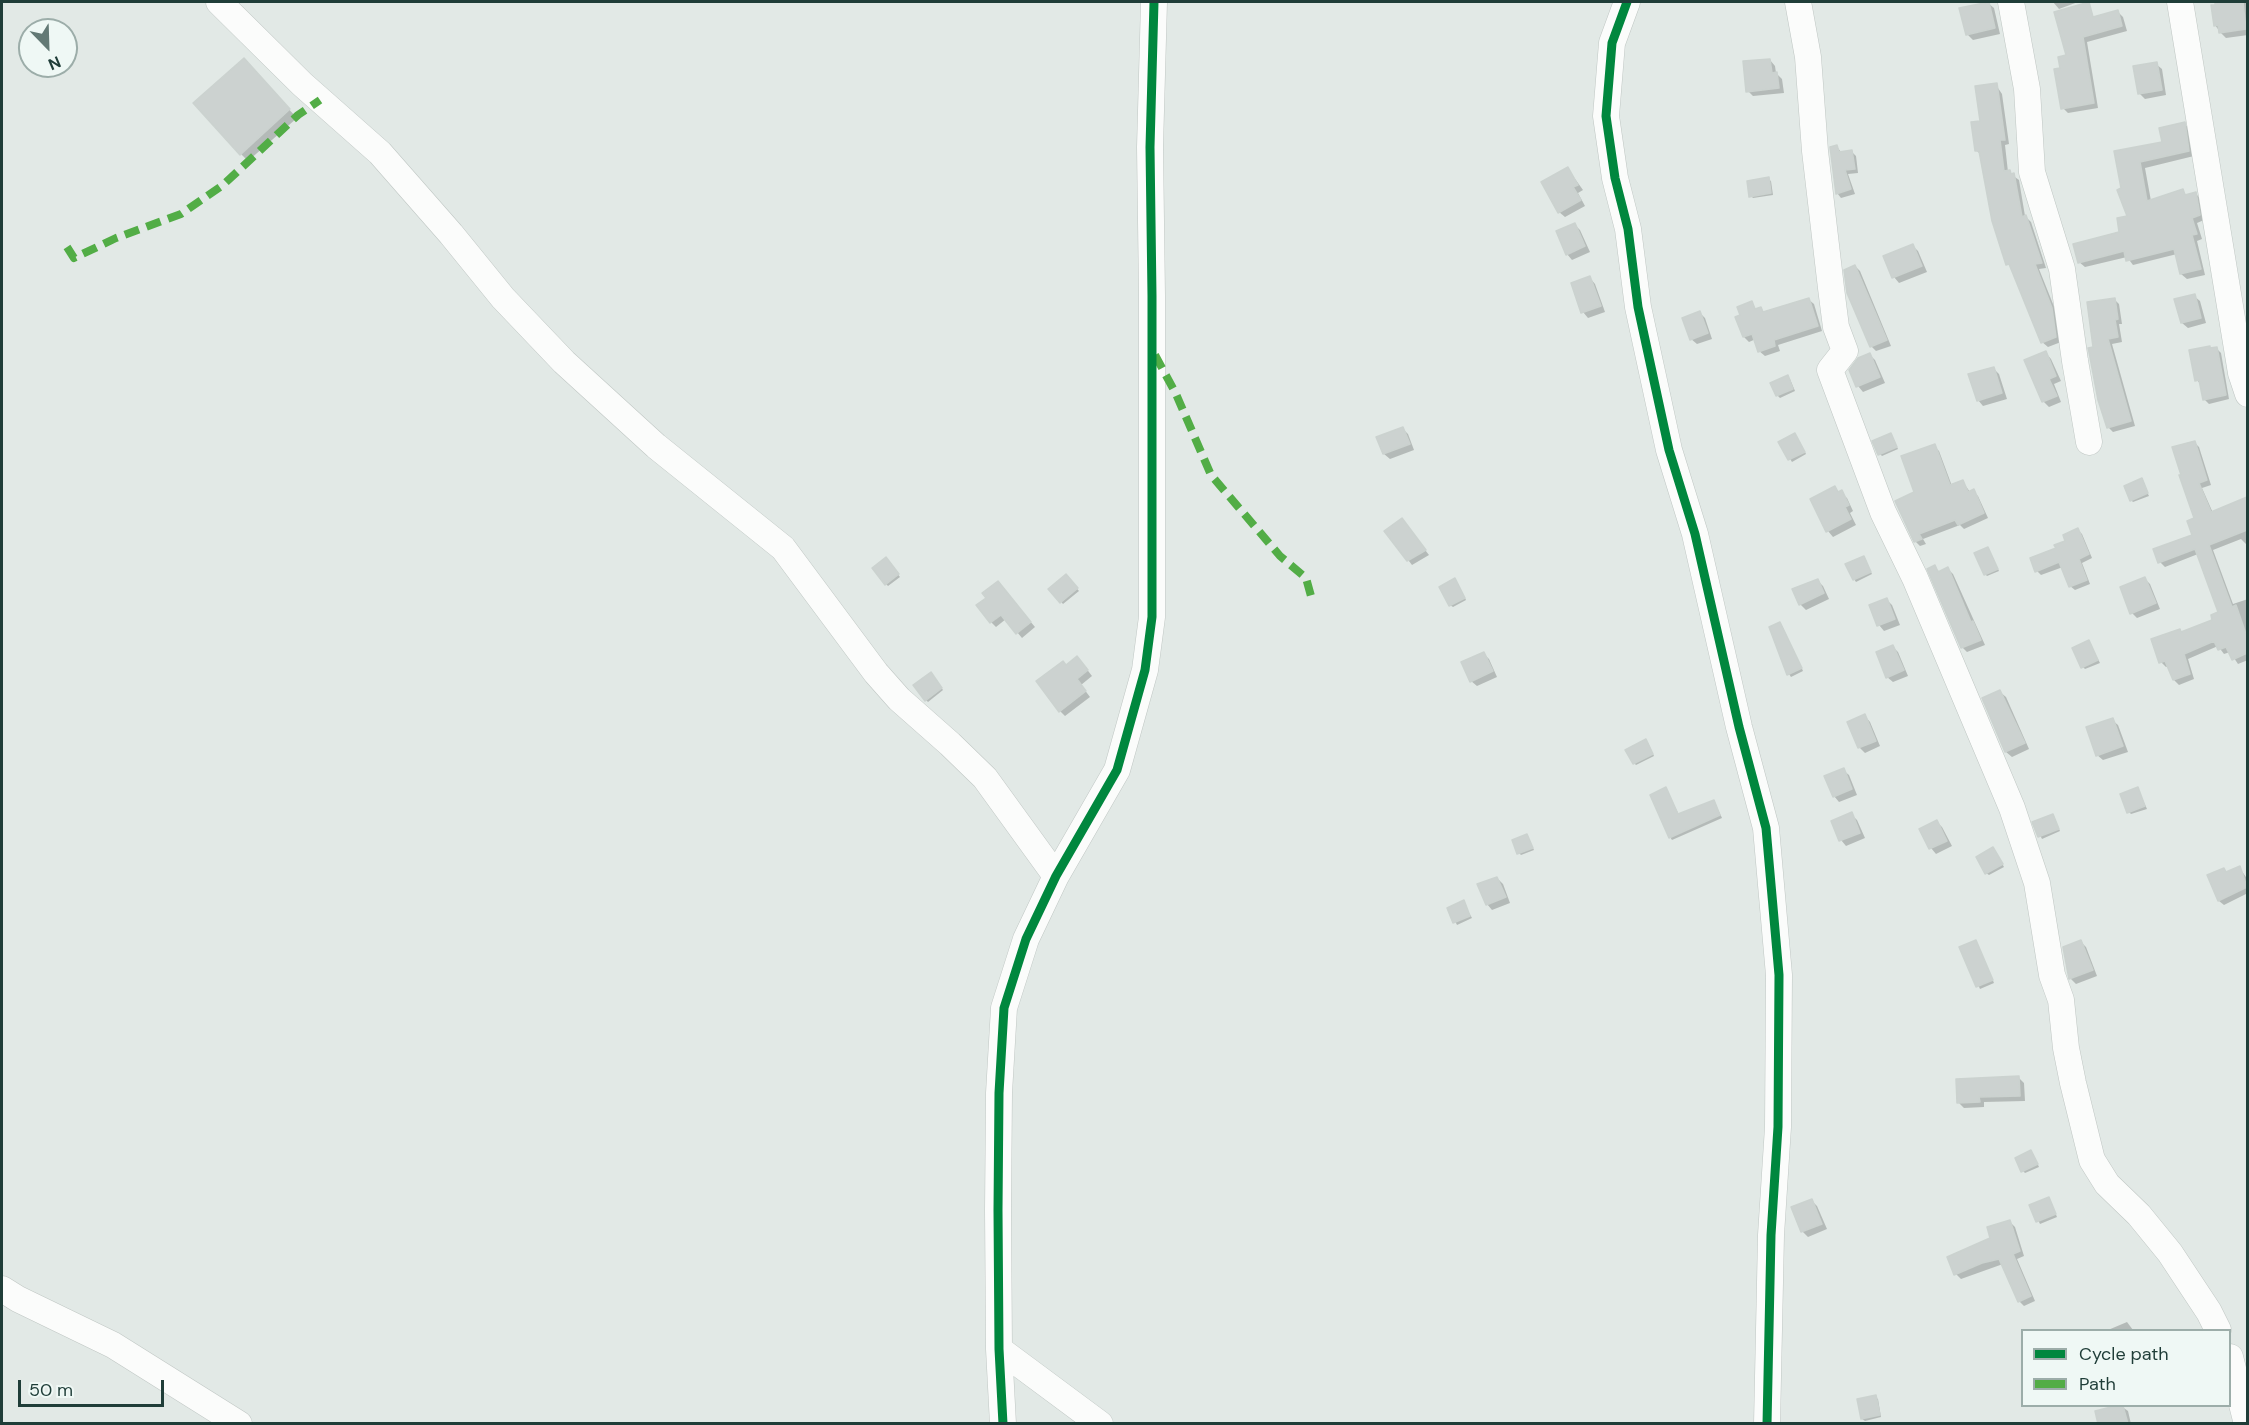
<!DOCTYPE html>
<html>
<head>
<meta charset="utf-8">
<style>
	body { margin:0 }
	#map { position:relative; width:2249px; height:1425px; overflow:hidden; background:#e2e9e6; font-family:"DM Sans",sans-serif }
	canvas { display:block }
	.frame { position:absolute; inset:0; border:3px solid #1f3d38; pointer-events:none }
	.legend { position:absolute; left:2021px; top:1329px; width:210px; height:78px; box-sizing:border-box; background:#eff8f5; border:2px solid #9cada9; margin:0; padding:8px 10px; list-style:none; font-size:18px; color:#1f3d38 }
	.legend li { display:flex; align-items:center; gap:12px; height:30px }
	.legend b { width:30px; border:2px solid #9cada9 }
	.north { position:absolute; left:18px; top:18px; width:60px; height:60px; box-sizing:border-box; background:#eff8f5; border:2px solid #9cada9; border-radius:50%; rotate:157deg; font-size:16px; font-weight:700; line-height:24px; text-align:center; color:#1f3d38 }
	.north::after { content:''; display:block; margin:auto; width:21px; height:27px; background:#637975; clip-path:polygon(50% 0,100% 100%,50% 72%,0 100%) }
	.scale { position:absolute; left:18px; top:1380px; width:146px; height:27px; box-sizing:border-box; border:3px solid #1f3d38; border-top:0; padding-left:8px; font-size:18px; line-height:21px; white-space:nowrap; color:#1f3d38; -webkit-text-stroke:4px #eff8f5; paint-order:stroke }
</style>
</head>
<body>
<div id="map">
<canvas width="2249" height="1425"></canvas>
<div class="frame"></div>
<ul class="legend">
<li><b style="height:8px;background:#00873e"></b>Cycle path</li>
<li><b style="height:8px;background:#52ad46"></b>Path</li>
</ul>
<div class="north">N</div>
<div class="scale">50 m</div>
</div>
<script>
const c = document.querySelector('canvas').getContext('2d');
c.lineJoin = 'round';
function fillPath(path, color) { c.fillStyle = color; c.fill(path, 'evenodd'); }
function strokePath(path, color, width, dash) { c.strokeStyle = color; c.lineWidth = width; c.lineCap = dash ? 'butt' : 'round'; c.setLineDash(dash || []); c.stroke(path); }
const shadow = new Path2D(`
	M2053,2H2078L2059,9Z
	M2216,2H2247L2248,35L2226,38L2220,32L2215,25Z
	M1988,3L1994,8L2000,34L1973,40L1967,34Z
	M2118,12L2123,17L2127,31L2087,42L2098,108L2068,113L2063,108L2062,69L2068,56L2060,27Z
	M1770,60L1775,66L1776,73L1782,79L1784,93L1753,96L1748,91Z
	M2156,64L2162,69L2166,95L2145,99L2139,93Z
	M251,68L297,118L248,161L241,154Z
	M1996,85L2002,94L2009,144L2005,145L2008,172L2019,180L2025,216L2031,222L2046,268L2039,269L2057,314L2061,342L2048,347L2042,342L2013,269L2008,264L1981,155L1977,151L1982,122Z
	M2184,123L2189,129L2194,156L2145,168L2151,201L2182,191L2188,196L2196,194L2201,199L2204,220L2197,223L2202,239L2197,241L2205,275L2187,279L2181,274L2177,254L2133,265L2127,257L2085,267L2079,262L2121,233L2129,217L2115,152L2164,143Z
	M1837,147L1842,153L1851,151L1856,156L1858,173L1848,174L1855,194L1841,198L1837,193Z
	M1568,169L1583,190L1578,193L1585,206L1565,217L1559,212Z
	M1768,179L1771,181L1773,195L1753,198L1751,196Z
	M1575,225L1580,230L1590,252L1572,260L1567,254Z
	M1912,245L1918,251L1927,272L1899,283L1894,277Z
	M1855,266L1860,271L1891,346L1876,351L1871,346Z
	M1590,278L1595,284L1605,312L1588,318L1583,312Z
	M2194,296L2200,301L2206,323L2188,328L2182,323Z
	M1808,299L1814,304L1822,331L1778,345L1780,351L1765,356L1759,351L1756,339L1749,342L1744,337L1742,316L1751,303L1757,310L1761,309L1765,313Z
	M2114,299L2119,304L2122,324H2119L2122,342L2112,344L2135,426L2113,432L2108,427L2094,348Z
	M1699,312L1705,318L1712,339L1697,344L1691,339Z
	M2209,347L2212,350L2217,349L2221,353L2229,399L2209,404L2204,399L2201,385L2197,380Z
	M2046,353L2051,359L2061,381L2054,384L2061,402L2049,407L2043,401Z
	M1870,355L1875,360L1885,383L1863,392L1858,386L1851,370Z
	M1993,368L1999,374L2007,399L1983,406L1978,400Z
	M1790,379L1795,391L1780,398L1777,395Z
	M1403,429L1408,434L1414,450L1390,459L1384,454L1378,438Z
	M1891,435L1898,449L1882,456L1880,454Z
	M1797,437L1806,454L1792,462L1780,443Z
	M2194,442L2199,447L2211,485L2202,488L2213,513L2248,499V546L2241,539L2213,550L2233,604L2248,599V660L2238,664L2230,652L2224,654L2218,646L2188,659L2194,679L2179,685L2174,680L2169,666L2166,667L2161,662L2153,640L2182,633L2214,621L2220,613L2198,554L2165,567L2160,562L2155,550L2194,536L2196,518Z
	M1934,446L1939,451L1952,486L1963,482L1970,492L1973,491L1978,496L1988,518L1964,529L1960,525L1923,539L1926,544L1920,546L1915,541Z
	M2141,480L2149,496L2133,502L2131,500Z
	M1834,488L1847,498L1853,511L1850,513L1856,525L1833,537L1828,531L1812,499Z
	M1402,520L1429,555L1412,565L1386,531Z
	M2078,530L2082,534L2092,558L2082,563L2090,584L2075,590L2070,586L2063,567L2041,575L2037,571Z
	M1988,549L1999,571L1987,576L1985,574Z
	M1864,558L1872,574L1856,582L1854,579Z
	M888,562L900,577L888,586L886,584Z
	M1934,567L1940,572L1948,569L1953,574L1985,645L1967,652L1962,647Z
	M1066,576L1079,591L1063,604L1050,589Z
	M2145,579L2150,584L2160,609L2137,618L2132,613Z
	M1817,580L1823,586L1829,599L1806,610L1800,604Z
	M1457,582L1466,600L1453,607L1450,605Z
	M998,583L1035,627L1022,638L1006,619L996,627L991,622L988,598Z
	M1886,599L1892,605L1900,625L1884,631L1879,625Z
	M1782,626L1803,671L1791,677L1789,674Z
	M2089,642L2100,663L2085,669L2083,667Z
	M1893,647L1898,652L1908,676L1893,682L1887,677Z
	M1483,653L1489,659L1497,677L1477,686L1471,681Z
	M1082,663L1092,676L1081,685L1090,697L1065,716L1060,711L1067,666Z
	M933,677L943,690L928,702L926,700Z
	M2000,692L2006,697L2029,749L2012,757L2006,752Z
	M1865,716L1870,722L1880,746L1865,753L1859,747Z
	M2112,720L2118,725L2128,752L2103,760L2097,755Z
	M1648,743L1654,756L1636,765L1634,763Z
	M1843,770L1849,775L1857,795L1839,802L1834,796Z
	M2138,789L2147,809L2131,814L2129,812Z
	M1668,792L1679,815L1714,801L1722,818L1672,840L1670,837Z
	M1851,814L1857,820L1865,838L1846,846L1841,840Z
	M2052,815L2060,831L2042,839L2034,823Z
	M1937,822L1942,827L1952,846L1936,854L1931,848L1921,829Z
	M1527,836L1534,850L1521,855L1519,853Z
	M1995,851L2004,867L1989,875L1986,873Z
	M2239,867L2248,880V893L2224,905L2219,901L2209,876L2224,870L2227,873Z
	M1497,878L1503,884L1510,903L1492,910L1487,904Z
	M1463,902L1472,918L1457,925L1449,909Z
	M2080,941L2086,947L2097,976L2076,984L2071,979L2064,948Z
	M1976,942L1994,983L1980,989L1961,948Z
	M2019,1078L2024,1083L2025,1101L1984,1102V1107L1964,1108L1959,1103Z
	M2033,1154L2039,1167L2025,1173L2023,1171Z
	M2049,1199L2057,1217L2040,1224L2031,1206Z
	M1812,1201L1817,1206L1827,1229L1808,1237L1802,1231Z
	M2010,1222L2015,1227L2024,1256L2017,1259L2035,1301L2024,1306L2019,1301L2003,1264L1961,1279L1956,1274Z
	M2127,1322L2133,1330H2108Z
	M1875,1397L1878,1399L1881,1417L1865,1421L1862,1419Z
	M2121,1406L2128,1411L2131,1424H2099L2096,1412Z`);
const building = new Path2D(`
	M1989,2L1995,28L1966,35L1959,8Z
	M2089,2L2093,17L2118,10L2122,26L2083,37L2094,103L2061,109L2054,69L2060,68L2058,57L2066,55L2054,12Z
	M2215,2H2243L2246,29L2219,33L2218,25L2214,26L2211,5H2215Z
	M244,58L290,109L240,155L193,103Z
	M1770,59L1772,73L1777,72L1779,88L1746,92L1743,61Z
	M2157,62L2162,90L2138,94L2133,66Z
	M1997,83L2005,140H2000L2004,171L2010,170L2011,174L2014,173L2022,217L2026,215L2042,263L2035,264L2052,308L2056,337L2041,343L2009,264L2006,265L1992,221L1979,151H1975L1971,122L1980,121L1975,86Z
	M2185,122L2189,151L2140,162L2147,201L2183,189L2185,195L2196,192L2200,215L2192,218L2197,234L2192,235L2201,269L2180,274L2174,249L2126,261L2124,251L2078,263L2073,244L2119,232L2117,218L2127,216L2117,190L2121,188L2114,151L2162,142L2159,128Z
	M1837,145L1839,152L1852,150L1855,169L1845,170L1851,189L1836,194L1830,147Z
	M1568,167L1578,185L1573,187L1581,200L1558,213L1541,182Z
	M1769,177L1771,193L1749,197L1747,181Z
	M1575,223L1585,246L1566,255L1556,231Z
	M1913,244L1922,266L1892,278L1883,256Z
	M1855,265L1887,340L1870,347L1847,293L1844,270Z
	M1590,276L1601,306L1581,313L1571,283Z
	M2195,294L2201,318L2181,323L2174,299Z
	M1809,298L1818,326L1774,340L1775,346L1758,352L1752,334L1743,337L1735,317L1740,315L1737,307L1752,301L1755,309L1761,307L1763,312Z
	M2115,298L2118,319L2115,320L2118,337L2108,339L2131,421L2107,428L2098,400L2089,352L2088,348L2093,347L2087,302Z
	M1700,311L1708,333L1690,340L1682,318Z
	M2210,346V348L2217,347L2226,395L2203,400L2199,380L2195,381L2189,350Z
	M2046,351L2056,376L2049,379L2057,396L2042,402L2024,360Z
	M1870,353L1880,377L1856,387L1849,370L1858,358Z
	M1994,367L2002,393L1977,401L1968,374Z
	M1788,375L1793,389L1776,396L1770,383Z
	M1403,427L1410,444L1383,454L1376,437Z
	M1795,433L1805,452L1788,460L1778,442Z
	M1891,433L1897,447L1878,455L1872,441Z
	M2195,441L2207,480L2199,483L2211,512L2247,497V530L2209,545L2232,607L2236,605L2247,637V653L2232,660L2226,647L2218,650L2214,641L2184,654L2190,674L2173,680L2165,661L2159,663L2151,639L2180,629L2181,632L2212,620L2211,615L2218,612L2195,549L2158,563L2153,549L2192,535L2187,521L2194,518L2179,475H2181L2172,447Z
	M1935,444L1950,485L1963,480L1968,492L1974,489L1984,513L1958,525L1955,520L1919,534L1922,539L1914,542L1895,501L1914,492L1901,456Z
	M2142,478L2148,493L2130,501L2124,486Z
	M1835,486L1838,492L1842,490L1849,505L1845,507L1851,519L1826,532L1810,499Z
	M1402,518L1426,550L1407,561L1384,531Z
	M2078,528L2089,554L2079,559L2087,580L2069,587L2059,562L2035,572L2030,558L2056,548L2054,545L2065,541L2063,535Z
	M1988,547L1998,569L1984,575L1974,553Z
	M1864,556L1871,572L1853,580L1845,564Z
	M886,557L899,574L885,585L872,568Z
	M1935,565L1938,572L1948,567L1971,622L1973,621L1981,640L1961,648L1927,569Z
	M1066,574L1078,588L1060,603L1048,589Z
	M2145,577L2156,603L2130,614L2120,587Z
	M1455,578L1465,598L1449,606L1439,587Z
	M1818,579L1824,593L1799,605L1792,589Z
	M998,581L1031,622L1016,634L1001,615L990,623L976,605L986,598L982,593Z
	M1887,598L1895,619L1877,626L1869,605Z
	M1780,622L1802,668L1787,675L1769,627Z
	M2089,640L2098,660L2081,668L2072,648Z
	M1893,645L1904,670L1886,678L1876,652Z
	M1484,652L1493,671L1470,682L1461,662Z
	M1077,656L1088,670L1077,679L1086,691L1059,712L1036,681L1063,661L1066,665Z
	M931,672L942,688L925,701L913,685Z
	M2000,690L2025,743L2005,752L1982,698Z
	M1865,714L1876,741L1858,748L1847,722Z
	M2113,718L2123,746L2096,756L2086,727Z
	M1646,739L1653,754L1633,764L1625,750Z
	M1844,768L1852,789L1833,797L1824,776Z
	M1666,787L1678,814L1714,800L1720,815L1669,838L1650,795Z
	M2138,787L2145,806L2127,813L2120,794Z
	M1852,812L1860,833L1839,841L1831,821Z
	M2053,814L2059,829L2038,837L2032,822Z
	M1937,820L1947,841L1929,849L1919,829Z
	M1527,834L1533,848L1517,854L1512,840Z
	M1993,847L2003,864L1985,874L1976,857Z
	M2240,866L2247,887L2218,901L2207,875L2224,868L2226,872Z
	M1497,877L1506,897L1486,905L1477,884Z
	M1464,900L1470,916L1453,923L1447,908Z
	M1976,940L1993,980L1976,987L1959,947Z
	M2081,940L2093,970L2069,979L2063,947Z
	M2019,1076L2020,1096L1979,1097L1980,1102L1957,1103L1956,1079Z
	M2031,1150L2038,1164L2021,1172L2015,1158Z
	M2049,1197L2056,1214L2036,1222L2029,1205Z
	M1812,1199L1822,1224L1801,1232L1791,1207Z
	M2010,1220L2020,1251L2013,1254L2031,1296L2018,1302L1999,1259L1982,1263L1954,1275L1947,1257L1990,1238L1987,1227Z
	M1876,1395L1880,1415L1861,1419L1857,1399Z
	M2115,1406H2123L2128,1424H2098L2095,1411Z`);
const minor = new Path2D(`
	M219,2L302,84L380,153L451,234L503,298L564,362L656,446L783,548L876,673L899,699L950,744L985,778L1056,876
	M1627,2L1612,43L1606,116L1615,178L1628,229L1638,307L1669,450L1695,534L1739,727L1766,828L1779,975L1778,1127L1771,1235L1767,1424
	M1798,2L1808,57L1815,151L1831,288L1836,327L1845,351L1830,370L1883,512L1915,578L2012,808L2037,883L2052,975L2061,1000L2066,1048L2073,1083L2092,1160L2107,1184L2139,1215L2170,1253L2209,1312L2218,1330
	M2011,2L2027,89L2032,172L2062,269L2075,361L2089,442
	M2180,2L2241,373L2248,394
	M2,1289L18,1299L113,1345L239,1424
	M999,1349L1100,1424
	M2230,1357L2247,1424
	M1003,1424L999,1349L998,1210L999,1093L1004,1008L1026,939L1056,876L1117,770L1145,670L1152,617V296L1150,147L1154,2`);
const quiet = new Path2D(`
	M67,247L74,258L116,238L181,214L223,185L298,115L320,100
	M1155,355L1176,394L1211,475L1280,556L1306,578L1311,596`);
const cycleway = new Path2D(`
	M1627,2L1612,43L1606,116L1615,178L1628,229L1638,307L1669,450L1695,534L1739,727L1766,828L1779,975L1778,1127L1771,1235L1767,1424
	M1003,1424L999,1349L998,1210L999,1093L1004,1008L1026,939L1056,876L1117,770L1145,670L1152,617V296L1150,147L1154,2`);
fillPath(shadow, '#0003');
fillPath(building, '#ccd2d0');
strokePath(building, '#cbd2cf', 1.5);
strokePath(minor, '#bfc6c3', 27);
strokePath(minor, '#fbfcfb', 26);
strokePath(quiet, '#52ad46', 8, [15, 8]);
strokePath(cycleway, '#00873e', 9);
</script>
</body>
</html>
